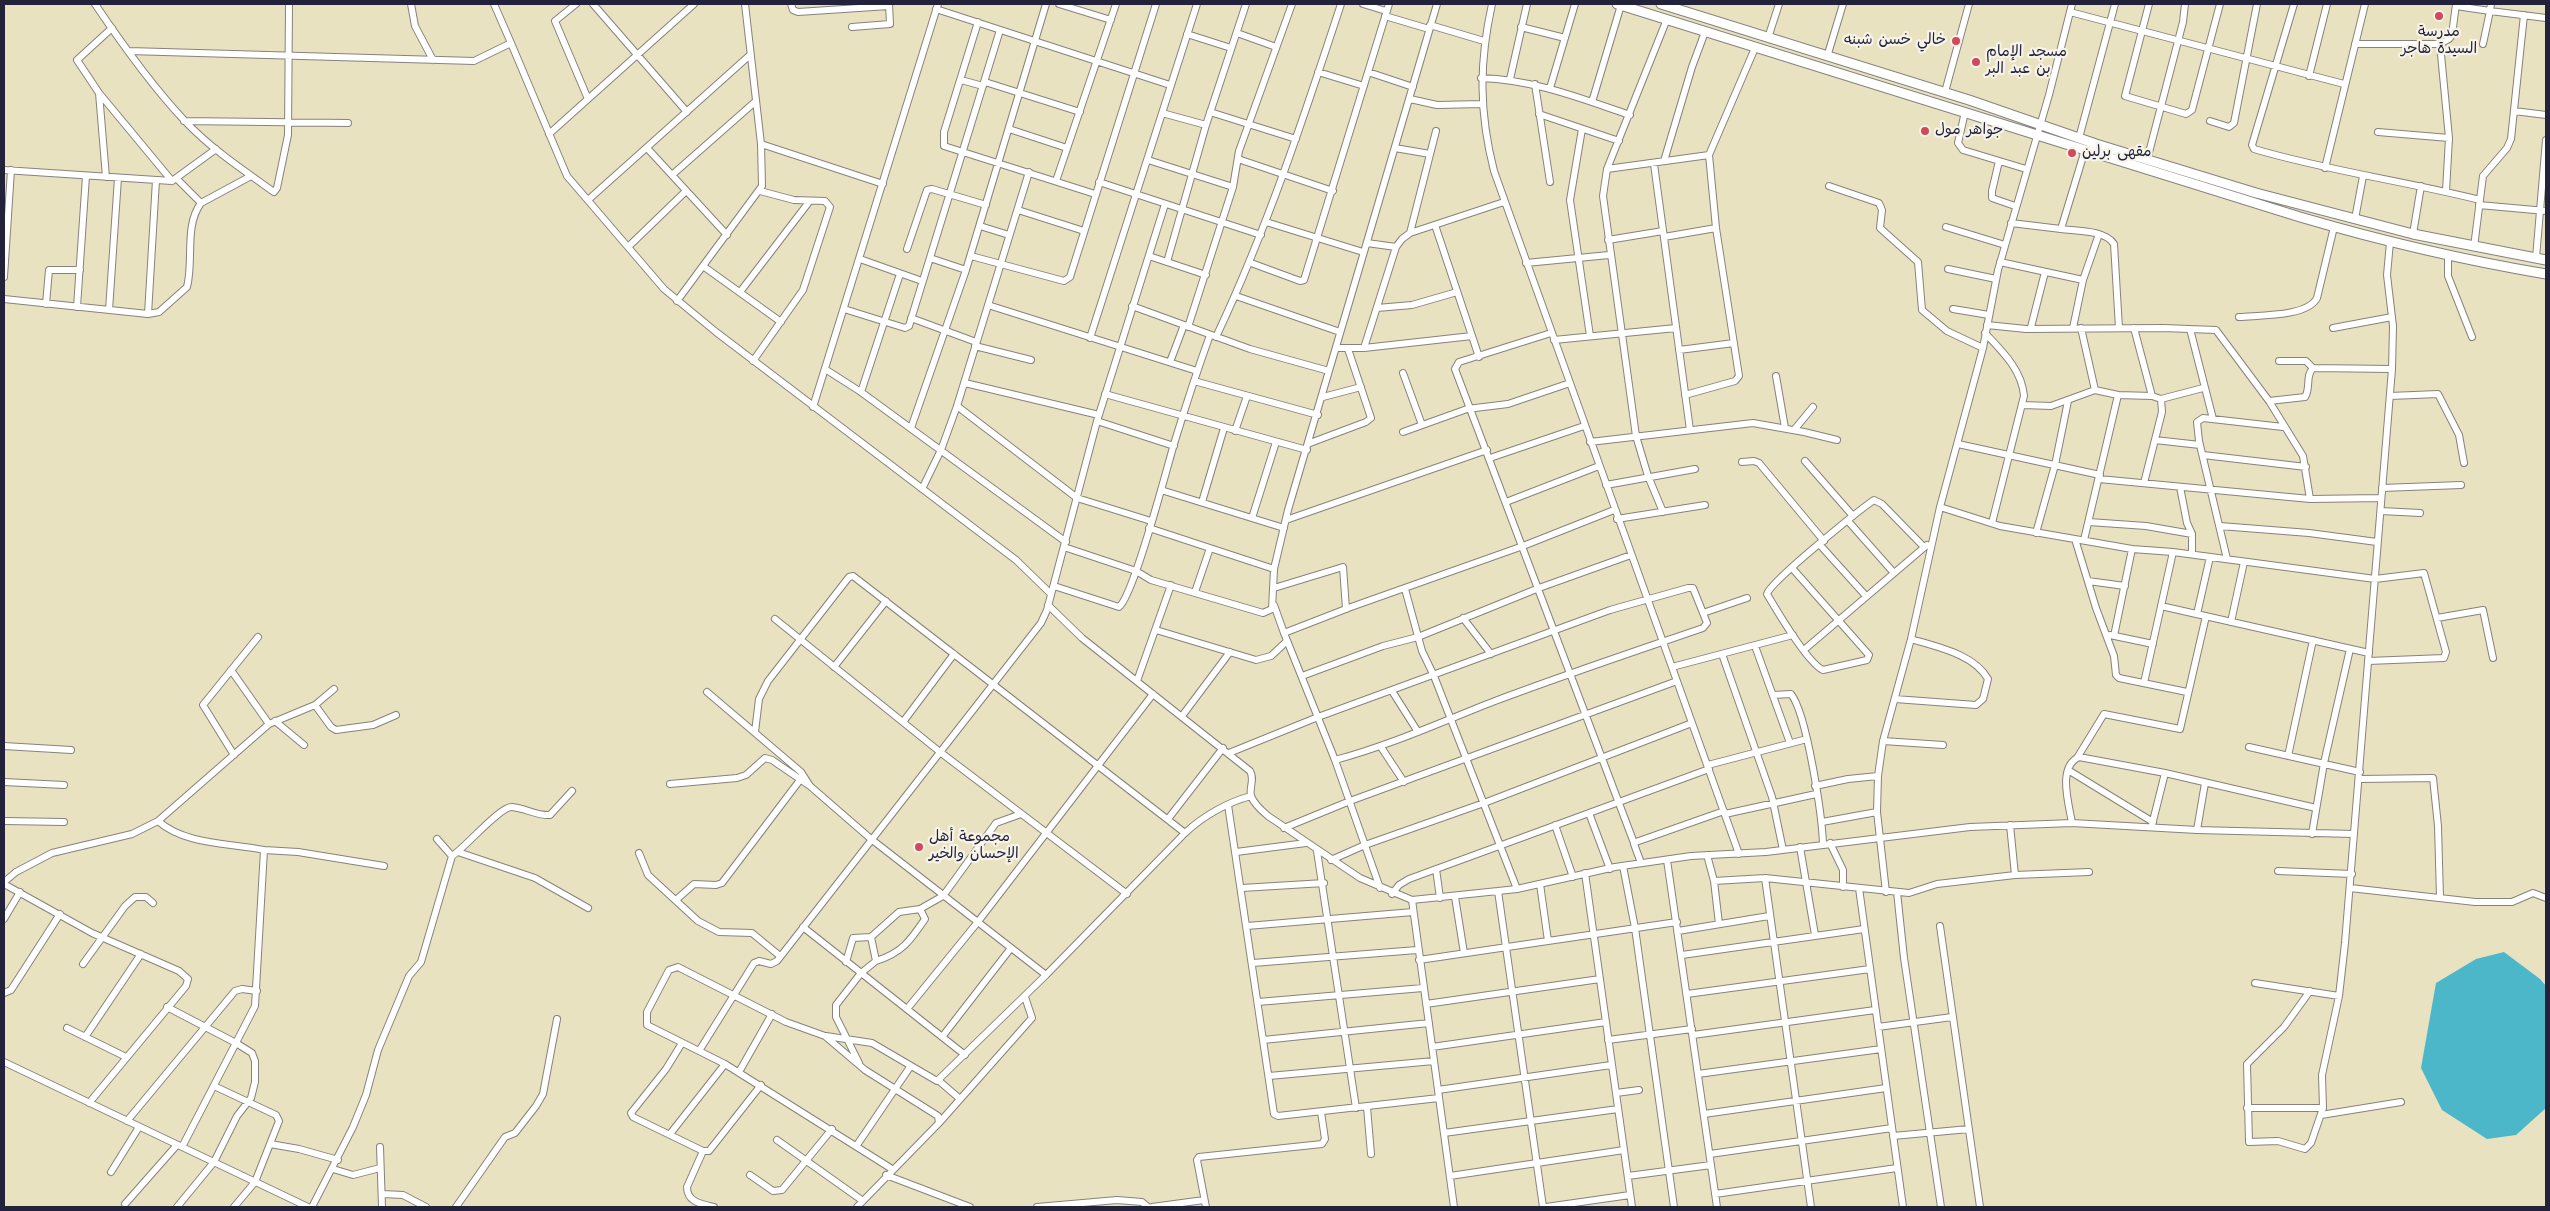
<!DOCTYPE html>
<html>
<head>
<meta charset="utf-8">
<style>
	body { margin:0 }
	#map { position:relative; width:2550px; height:1211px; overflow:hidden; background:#e9e2c1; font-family:"Architects Daughter",sans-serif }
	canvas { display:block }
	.frame { position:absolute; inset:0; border:5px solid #22223b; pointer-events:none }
</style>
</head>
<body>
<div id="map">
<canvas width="2550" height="1211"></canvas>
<div class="frame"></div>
</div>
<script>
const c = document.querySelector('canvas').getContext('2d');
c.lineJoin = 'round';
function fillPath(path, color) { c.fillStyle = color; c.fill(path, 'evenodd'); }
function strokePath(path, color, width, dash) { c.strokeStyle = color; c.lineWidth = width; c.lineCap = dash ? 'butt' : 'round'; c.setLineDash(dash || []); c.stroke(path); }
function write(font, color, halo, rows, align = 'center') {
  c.font = font + ' "Architects Daughter","Playpen Sans Arabic",sans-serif'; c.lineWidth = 4.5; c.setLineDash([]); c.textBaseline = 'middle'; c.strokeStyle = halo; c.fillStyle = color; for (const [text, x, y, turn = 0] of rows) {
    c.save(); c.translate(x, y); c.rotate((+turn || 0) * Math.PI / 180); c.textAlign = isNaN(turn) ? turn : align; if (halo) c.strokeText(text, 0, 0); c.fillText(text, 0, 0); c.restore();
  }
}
const water = new Path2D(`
	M2504,952L2540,979L2546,986V1108L2516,1135L2487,1139L2442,1110L2421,1068L2436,983L2476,959Z`);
const minor = new Path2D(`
	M95,4C122,44 151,85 184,120C210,148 243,170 274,192L277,188L288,135L289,4
	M411,4L415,26L433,60
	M576,4L555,21L588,99
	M593,4L687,112
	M791,4L793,10L798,12L889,6
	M1059,4L1111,20
	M1363,4L1386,11
	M1492,4C1479,63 1479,112 1494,171L1739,854
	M2149,4L2125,96L2186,114L2192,110L2220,4
	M2294,4L2252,145L2254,149C2328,171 2405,181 2480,200
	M2491,4L2490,11L2546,18
	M2456,6L2490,11L2483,44
	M936,9L1170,85
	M2070,12L2344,84
	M1385,16L1429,29
	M978,22L944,132V146L1095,194
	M1430,25L1484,41
	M852,27L890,24L889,4
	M1521,27L1565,38
	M1237,33L1276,47
	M1187,34L1231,48
	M1768,38L1779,4
	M511,43L567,176L664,289L716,332L1016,560L1051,594
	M2355,44H2440L2449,39L2452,35L2456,4
	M2440,44L2449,138L2446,191
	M129,51L474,61L511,43L494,4
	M1827,57L1843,4
	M1318,72L1364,86
	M1368,72L1413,87
	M2309,76L2327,4
	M1481,78C1535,80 1579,98 1630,115
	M1510,79L1527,4
	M961,80L983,86
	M985,82L1080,112
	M1535,84L1550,182
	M1550,88L1575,4
	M1945,92L1969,4
	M99,93L77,60L112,28
	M1410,99L1437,105L1482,104
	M1592,102L1621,5
	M2514,111L2546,115
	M1210,112L1296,139
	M1965,112L1958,143L1963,150L2026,169
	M1162,113L1206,125
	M1539,114L1619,141
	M184,121L348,123
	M2210,121L2229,127L2234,123L2257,4
	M1009,129L1067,148
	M1582,129L1570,200L1590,336
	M2378,132L2449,138
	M549,134L694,4
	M2079,138L2115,4
	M761,144L883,184
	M647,148L727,235
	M1395,148L1430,154
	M2085,150L2061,229C2077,231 2105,230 2114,244L2119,328
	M1238,159L1333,191
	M1148,160L1233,187
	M2147,160L2183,22L2185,4
	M1664,161L1692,67L1705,32
	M1999,161L1992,191V198L2015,206
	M1654,164L1690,430
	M2325,168L2365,4
	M1607,169L1709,155
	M4,170L172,181L216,149
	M672,175L756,101
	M106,177L99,93L172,181
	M177,179L201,203
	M1056,181L1116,4
	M1099,182L1261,235
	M1829,186L1879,203L1882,210L1880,228L1918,262L1922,310L1947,331L1983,348
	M588,200L750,55
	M2479,205L2546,211
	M1018,210L1084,231
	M2355,219L2363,176
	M1266,222L1363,252
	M2011,223L2061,229
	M1435,225L1479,357
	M980,226L1009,235
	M1946,227L2005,245
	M1410,233L1436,131
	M2413,234L2421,186
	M1664,237L1716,228
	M1608,240L1663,231
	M1367,243L1396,247
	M628,247L686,191
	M2474,247L2483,176L2507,148L2511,139L2524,15
	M907,249L927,190L932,189L986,205
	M971,256L1064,281L1070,277L1156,4
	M1149,256L1206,275
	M2448,256V276L2472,337
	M930,258L966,270L1046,4
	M2536,258L2546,140
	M860,259L922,281
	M1167,262L1206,125L1246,4
	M2000,262L2083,280L2073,328
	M1251,263L1300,281L1304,280L1389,4
	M1526,263L1609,255
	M703,266L781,322
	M1948,269L1996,279
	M4,277L11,170
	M2083,280L2099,234
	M740,292L809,202
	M1236,296L1340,332
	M4,299L148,314L159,312L187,287C194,260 184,226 201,203L251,176
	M677,301L762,186L761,144L745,4
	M46,304L49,270H80
	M988,305L1197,371
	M1132,306L1250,349L1329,371
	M77,307L86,176
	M1377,308L1412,305L1457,292
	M844,309L905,328L909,326L1000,30
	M1953,309L1989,315
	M109,310L118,178
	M148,314L156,180
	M2239,317C2260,315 2307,317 2317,298L2334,227
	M911,318L976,342
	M1987,325L2026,329L2163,328L2216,330L2269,401L2303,456L2310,499
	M1188,327L1233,187L1239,151L1292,4
	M2031,327L2045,272
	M2081,328L2095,390
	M2134,328L2152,396
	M2333,328L2392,317
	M2190,329L2213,419
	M1551,333L1459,362L1455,369L1634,843
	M1985,333C2002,351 2022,370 2024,396L1992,523
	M1216,337C1267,229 1304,117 1341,4
	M1090,338L1197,4
	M1554,340L1676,328
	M975,346L1031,360
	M1336,348H1364L1472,336
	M1364,348L1396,247L1402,239L1410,233L1504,202
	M1679,350L1734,343
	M753,361L803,290L830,207L825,201L794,200L760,191
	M2279,361H2306L2313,368
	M1170,362L1184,325
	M825,369L861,392L1066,542
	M1403,373L1422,425
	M1776,376L1785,428
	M1194,381L1318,415
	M965,383L1099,415
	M861,392L900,274
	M1105,394L1307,450
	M1685,395L1735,381L1739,376L1716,228L1709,155L1755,48
	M2390,396L2438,394L2459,435L2464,463
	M1323,397L1361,387
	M2269,401L2305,397C2311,388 2305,376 2313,368L2392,369
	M2023,405L2051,406L2095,390L2118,395L2152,396L2161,399L2203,388
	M957,406L1077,498L1151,521
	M813,407L938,4
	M1097,421L1174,446
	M911,428L966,270
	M1794,430L1813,407
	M1235,431L1247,396
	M1403,432L1467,409L1508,404L1570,383
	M2155,440L2200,445
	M1590,442L1753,423L1804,432L1837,440
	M1310,443L1366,422L1371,418L1348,349
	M1958,444L2100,475
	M2203,455L2306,467
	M1490,458L1584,426
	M1805,461L1853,516
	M1742,462L1754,461L1759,463L1824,541
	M2099,479L2310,499L2381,498
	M2144,483L2162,412L2161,399
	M1606,485L1695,469
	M2180,487L2187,523L2192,534V554
	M2382,488L2461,485
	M922,489L941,450L957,406L1029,172
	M1161,490L1284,528
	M1202,502L1224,428
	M1506,502L1599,466
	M1940,507L2000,526L2132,549L2173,552L2375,579L2424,573L2446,652L2444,658L2368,661
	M2381,511L2420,513
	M1663,512L1648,476L1636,436L1603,196L1607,169L1667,19
	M1252,518L1276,442
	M1617,519L1705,505
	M1286,520L1487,450
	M1848,521L1894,573
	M2089,522L2146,526L2192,534
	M2220,526L2309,533L2377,542
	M1149,528L1274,569
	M2036,533L2055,465L2068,401
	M2075,539L2096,608L2114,656L2116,675L2119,678L2187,692
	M2084,540L2118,395
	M1820,545L1866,596
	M1064,547L1136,571L1151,580L1263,613L1272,609L1274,569L1288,510L1437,4
	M2227,559L2199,441L2197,422L2203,418L2283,427
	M1792,568L1869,655L1867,660L1823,670C1808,663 1777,611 1767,594C1770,582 1858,511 1874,500L1882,504L1923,546
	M2088,581L2125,586
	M1054,586L1119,607C1134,595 1166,471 1174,444C1185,408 1197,371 1210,335
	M1274,588L1343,567L1346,609
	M1405,589L1422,651L1434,676L1517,889
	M1195,592L1210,548
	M1048,605L1082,638L1250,771C1255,779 1249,787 1251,796C1254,804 1262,811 1268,816L1360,878L1412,900
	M1274,605L1284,633L1351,607L1523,546L1614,510
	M2161,606L2369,653
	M1703,613L1747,598
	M2197,614L2210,557
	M1463,618L1491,654
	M2437,618L2483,610L2493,658
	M775,619L940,752L1127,894
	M2231,622L2244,562
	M1156,630L1256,660L1271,656L1287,641
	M1284,633L1335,760L1380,888
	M2110,635L2153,644
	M2114,636L2132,549
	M1755,646L1790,743
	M1805,649L1927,545
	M1722,654L1772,797L1783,850
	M834,667L886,601
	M1672,667L1793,635
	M231,670L269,724
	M1302,676L1383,646L1418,637L1539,588L1631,555
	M1137,681L1171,585
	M2144,683L2173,552
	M1392,691L1418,732
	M707,692L801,772L810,786
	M1773,695L1791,694C1807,714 1822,816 1823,844
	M1895,699L1976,705L1983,699L1988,679C1974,654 1937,647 1911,639
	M315,705L331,727L336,730L373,725L396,715
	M1182,716L1230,652
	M275,721L304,745
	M903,722L954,654
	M755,732L759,699L768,681L849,577L853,576L1185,833C1203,816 1228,802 1251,796
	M1883,741L1943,745
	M4,746L71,750
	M1381,747L1404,782
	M2249,747L2360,772
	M1229,753L1318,717L1610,610L1688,588H1693L1707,623L1703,628C1633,652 1564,675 1495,701C1441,722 1391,745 1335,760
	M234,755L203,705L258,637
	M2288,756L2313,640
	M2077,758L2104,714L2180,729L2206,616
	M1708,765L1807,739
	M2068,770L2153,822
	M2360,779L2433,778L2438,826L2440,897
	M4,782L64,785
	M670,784L737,778L746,775L765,758L772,760L810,786L871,839L1046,975L1185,833
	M1815,786L1848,779L1878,776
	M1228,805L1274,1114L1278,1116L1439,1098
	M1589,813L1610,869
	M1725,814L1816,794
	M1168,819L1223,748
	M4,821L64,822
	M158,821C185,845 230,843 264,850
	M1822,822L1877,812
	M2072,823C2069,804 2057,767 2079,757L2165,773L2316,808
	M1555,825L1573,877
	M2010,825L2015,875
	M2152,825L2165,773
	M1284,828L1350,801L1677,681
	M2197,830L2205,783
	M2312,834L2324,763L2350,649
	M437,839L452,856
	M1830,843L1843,870V887
	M1800,847L1815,935
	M1317,851L1356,1108
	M458,852L535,878L588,908
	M1236,852L1306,843
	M639,853L648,875L698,921L719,932L752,933L780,956
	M1707,855L1714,881L1719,924
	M1331,860L1365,845L1484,803L1692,723
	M1667,860L1717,1207
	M1641,863L1634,844L1636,842L1724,811
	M1623,866L1635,928L1674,1207
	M1436,869L1440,898
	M2278,871L2352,874
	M1585,873L1632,1207
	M1765,878L1811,1207
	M1714,881L1765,878L1909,893L1937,884L2015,875L2089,872
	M4,882L16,872L52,853L132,834L158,821L269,724L315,705L334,689
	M4,884L92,933L179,971L188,979L186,986L89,1103
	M1540,884L1548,941
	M1242,888L1324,883
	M1859,888L1903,1207
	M2350,888L2475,902H2512L2533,893L2546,898
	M1498,891L1543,1207
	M1886,892L1877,812L1878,776L1883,741L1911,639L1940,507L1983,348L1998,270L2049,95L2072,4
	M1897,892L1904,958L1941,1207
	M1392,894L1399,885L1409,879L1709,769
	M1455,897L1464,953
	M676,900L694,884L716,885L722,883L800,780
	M4,919L20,892
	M1247,926L1413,912
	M1940,926L1980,1207
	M803,927L965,1055
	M1678,931L1769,916
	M1682,955L1864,929
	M1419,960L1677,922
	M876,961C902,953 910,941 925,919L920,909
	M846,962L853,938L871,937L899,912L920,909L943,896L996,823L1021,814
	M1253,963L1417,950
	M83,964L125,906L135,897H146L153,903
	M2255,983L2339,996
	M2310,991L2284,1027L2247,1064L2249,1142L2278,1141L2305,1149L2311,1143L2323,1108L2322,1075L2339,996L2345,943L2392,369L2393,326L2387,275L2390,242
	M4,993L11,990L60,914
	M1687,994L1870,969
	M1258,1002L1423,988
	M1426,1004L1600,979
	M167,1007L236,1043L252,1053L255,1061V1082L251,1098L237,1116L214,1162L177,1207
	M907,1009L977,923L1153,694
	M1878,1027L1952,1017
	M67,1028L126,1057
	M1693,1035L1875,1010
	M826,1036L872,1043L937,1081L1046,975
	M85,1037L141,954
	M942,1037L1011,948
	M1263,1040L1429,1023
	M1608,1040L1692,1029
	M682,1043L666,1069L635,1108L631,1113L633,1117L703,1151H709L761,1085
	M1432,1047L1606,1022
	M699,1051L754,963L759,961L771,964L777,961L1041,623L1047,610L1097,421L1165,204
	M4,1062L308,1207
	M859,1063L836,1017V1005L861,973L876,961L871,937
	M739,1072L772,1014
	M1698,1074L1881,1049
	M1269,1076L1434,1061
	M938,1080L960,1099
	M214,1086L276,1115L279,1121L255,1182L234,1207
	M1438,1090L1611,1065
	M1616,1093L1639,1090
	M1367,1107L1371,1154
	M2247,1108H2323
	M1704,1114L1886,1088
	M2321,1115L2401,1102
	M127,1121L235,991L242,989L257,991
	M939,1123L1032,1018L1025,997
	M1444,1133L1618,1109
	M670,1134L725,1064
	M1893,1136L1969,1129
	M777,1140L863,1201
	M270,1144L299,1149L338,1160
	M857,1145L910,1067
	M182,1147L255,1006L264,850L298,852L384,866
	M380,1147L382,1207
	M703,1151L687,1187C687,1202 701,1204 714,1207
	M1710,1154L1892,1128
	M333,1169L353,1175L380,1168
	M111,1172L139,1127
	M750,1175L773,1191L782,1190L832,1129
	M886,1175L970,1207
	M1450,1176L1624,1150
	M1628,1176L1711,1165
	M383,1194L403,1195L426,1207
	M1715,1194L1897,1168
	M125,1204L177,1145
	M312,1207L353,1127L366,1095L378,1050L409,976L421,962L452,856C465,848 500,806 512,807C525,808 537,816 550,815L572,791
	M456,1207L505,1137L515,1133L536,1106L543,1094L557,1019
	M857,1207L939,1123L938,1116L865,1070L825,1036L786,1022L678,967L669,970L647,1012V1025L725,1064L892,1169
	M1037,1207L1117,1200L1142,1202L1148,1207
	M1152,1207L1204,1200
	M1206,1207L1197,1160L1199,1157L1322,1144L1325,1139L1321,1112
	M1454,1207L1412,900L1517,889L1615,867L1691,856L1766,852L1970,827L2072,823L2197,830L2354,834
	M1546,1207L1630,1195`);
const major = new Path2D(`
	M1617,4L2300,217C2382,241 2463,260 2546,274
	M1661,4L1969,100L2096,144L2256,193L2413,234L2546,260`);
const markers = [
	[2439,16,5,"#d1495b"],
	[1956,41,5,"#d1495b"],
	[1976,62,5,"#d1495b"],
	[1925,131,5,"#d1495b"],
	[2072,153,5,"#d1495b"],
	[919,847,5,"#d1495b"]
];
const poiNames = [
	["مدرسة",2439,33,"center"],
	["السيدة هاجر",2439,50,"center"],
	["خالي خسن شبنه",1946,41,"right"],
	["مسجد الإمام",1986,53],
	["بن عبد البر",1986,70],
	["جواهر مول",1935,131],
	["مقهى برلين",2082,153],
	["مجموعة أهل",929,838],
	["الإحسان والخير",929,855]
];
fillPath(water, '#4cb7c9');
strokePath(minor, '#86827e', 8);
strokePath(major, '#86827e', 11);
strokePath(minor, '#fff', 6);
strokePath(major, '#fff', 9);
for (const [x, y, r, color] of markers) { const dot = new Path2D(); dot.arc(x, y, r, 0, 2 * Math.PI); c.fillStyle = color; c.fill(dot); strokePath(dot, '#f7f3e8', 2); }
write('15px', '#22223b', '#f7f3e8', poiNames, 'left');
</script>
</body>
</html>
